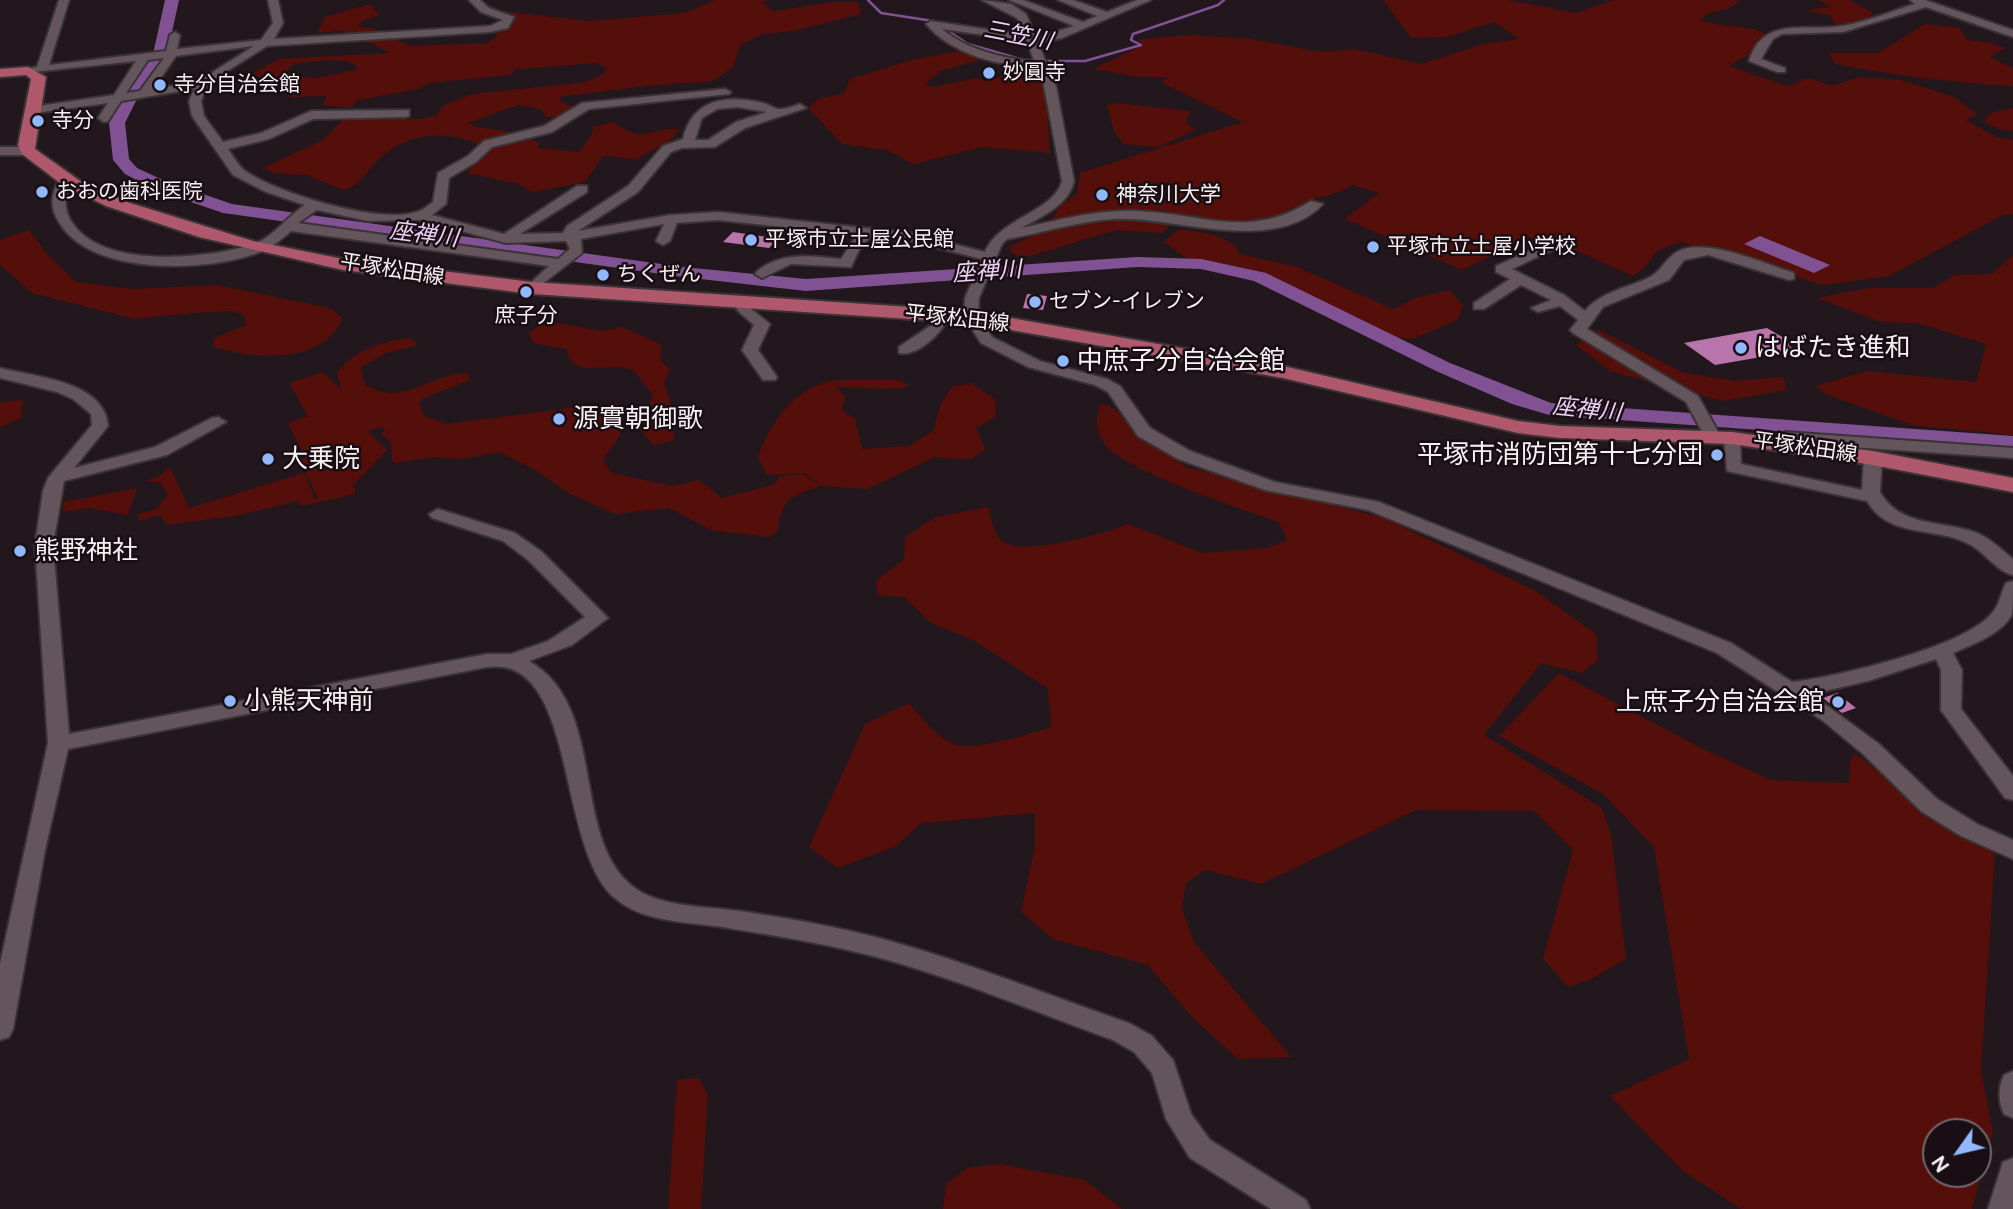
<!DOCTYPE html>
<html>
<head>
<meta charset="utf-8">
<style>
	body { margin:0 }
	#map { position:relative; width:2013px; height:1209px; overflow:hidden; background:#22171c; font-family:Figtree,sans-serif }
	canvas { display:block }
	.north { position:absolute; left:1922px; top:1118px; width:70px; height:70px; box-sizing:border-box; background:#190e13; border:2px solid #72686d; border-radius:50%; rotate:236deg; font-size:19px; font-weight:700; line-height:28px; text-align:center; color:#f8f0f3 }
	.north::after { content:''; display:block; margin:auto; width:24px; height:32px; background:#91b8fd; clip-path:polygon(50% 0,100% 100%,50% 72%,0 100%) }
</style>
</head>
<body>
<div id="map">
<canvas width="2013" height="1209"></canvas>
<div class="north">N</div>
</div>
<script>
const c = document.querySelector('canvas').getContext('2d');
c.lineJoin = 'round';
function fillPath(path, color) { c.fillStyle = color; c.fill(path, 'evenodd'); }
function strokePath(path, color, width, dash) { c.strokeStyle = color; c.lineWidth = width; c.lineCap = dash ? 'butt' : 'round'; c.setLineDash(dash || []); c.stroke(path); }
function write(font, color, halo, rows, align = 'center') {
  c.font = font + ' Figtree,"Noto Sans JP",sans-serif'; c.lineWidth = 5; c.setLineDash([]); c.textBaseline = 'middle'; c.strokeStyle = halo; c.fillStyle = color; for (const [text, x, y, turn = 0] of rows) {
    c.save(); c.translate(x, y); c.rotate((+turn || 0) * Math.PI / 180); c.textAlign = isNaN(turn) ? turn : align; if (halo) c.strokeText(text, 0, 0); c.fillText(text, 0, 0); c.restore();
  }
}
const green = new Path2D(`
	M715,0H768L762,3L773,11C800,8 830,0 858,2L861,14L794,31L762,34L740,45L733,67L713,81L646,86L559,97L563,103L574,107L564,114L546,118L541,109L518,105L469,123L475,127L508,131L540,143L538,148L579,152L592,134L593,127L614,122C647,146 648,127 679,129L671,140L637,159L603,156L585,182L533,192L518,184L468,173L479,144C446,130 408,132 380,158C367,170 362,184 344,190L306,175L274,173L263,168L323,140L342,120L357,116L421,119L436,115L444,105L472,94L586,82L603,74L607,68L596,63L517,69L509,75L429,83L418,89L358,100L352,108L323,105L326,96L291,97L253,73L279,59L389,53C377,43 351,39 343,30L317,33L325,17L370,4L379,15L362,21L358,27L371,28L410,46L487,43L496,37L499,22L509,12L589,21L685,13ZM328,60L346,61L357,66V70L315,78L291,75L287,70L295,63Z
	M1383,0H1508L1576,13L1613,0H1740L1730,8L1707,14L1701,20C1722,29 1756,24 1768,36L1758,49L1729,66L1787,86L1809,78L1832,86L1859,77L1901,80L1954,97L1977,114L1966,120L1996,137L2013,140V214L2003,215L1889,276L1823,285L1681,242L1658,250L1644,268L1633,276L1577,251L1518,234L1523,240L1462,270L1345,219L1379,193L1352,185C1337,195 1323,195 1307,202C1299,206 1293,214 1285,217C1244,232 1197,219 1157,210L1164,214L1170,224L1162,233L1116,230L1030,256H1017L1009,250L1011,246L1040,232L1058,212L1056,210L1077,193L1080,173L1243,122L1166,85L1162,80L1170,77H1138L1093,69L1143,45L1138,40L1184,35L1244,38L1322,52L1355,49L1421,64L1487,43L1520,39L1494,22L1447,37L1411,38Z
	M1819,0H1849L1872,12L1871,20L1844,27L1835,24L1830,16L1805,10L1831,7Z
	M1925,24L1959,28L1967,40L1991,43L2005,48L1990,57L2013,68V86C1952,83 1894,75 1835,64L1829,53H1878Z
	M960,51L982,59L941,71L925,84L933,87L977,78L987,81L1017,71H1033L1046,92L1050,153L983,147L913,164L887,150L842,144L808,108L820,98L843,94L850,79L912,60Z
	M1116,103L1190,111L1186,122L1195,130L1159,147L1124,144L1114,132L1107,105Z
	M2013,108V131L2001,130L1984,122L1990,113Z
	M1179,229C1201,233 1228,232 1240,254L1297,267L1393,309L1418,297L1450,290L1463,306L1457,320L1413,339L1390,337L1268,283L1186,258L1164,242Z
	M29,230L47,254L76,282L132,289L217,285L330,308L343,318C321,366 257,359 213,347L214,338L246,325L244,316L233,311L192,313L135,319L32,293L0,265V240Z
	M2013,255V435L1912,425L1825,394L1816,386L1868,371L1976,382L1986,344L1920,324L1878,321L1817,298L1869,288H1933L1955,275L1992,274Z
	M558,323L602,331L623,327L662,345L660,359L670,370L664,383L670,400L674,440L654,445C622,411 643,426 653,395L634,371L622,367L584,368L570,361L566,349L533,343L529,333L539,325Z
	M1599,330L1684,373L1735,381L1784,377L1786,390L1723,401L1610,371L1576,345Z
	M409,338L416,342V346L386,353L361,367L365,385C406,408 426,374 467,373L470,379C453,389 434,391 419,402L424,416L447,424L579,407L597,408L616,402L618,404L608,412L621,435L603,459L611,473L673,486L699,480L722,498L773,485L781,476L803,474L821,486C792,495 781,499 778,531L769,537L711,530L669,508L615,514L570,494L534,469L499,452L462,459L435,457L395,463L392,460L391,443L380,434L386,430L379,427L368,431L387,450L351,487H355V494L301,506L298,501L240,515L167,525L160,515L138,521L139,514L156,509L168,495L161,483L146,481L160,476L170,467L189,508L304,473L315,499L318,498L299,460L305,457L288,423L308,416L289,383L323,372L341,390L337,373C353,351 381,341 409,338Z
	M835,380H900L910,386L897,389L836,387L845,396L842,411L855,418L862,449L909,446L933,431L941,403L952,387L971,383L996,400L995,417L976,428L985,449L970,460L935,457L867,489L823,486L804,473L767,475L758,458C770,421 795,387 835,380Z
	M23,400L21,418L0,427V402Z
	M1100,403L1113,408L1186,467L1384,518L1534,590L1596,634L1598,660L1581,673L1541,663L1484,735L1602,808L1611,835L1626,959L1591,979L1568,987L1543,959L1573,850L1534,811L1416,810L1261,884L1205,870L1186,883L1182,909L1194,942L1291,1057L1238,1059L1190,1015L1148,965L1053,939L1021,912L1035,846V813L921,823L896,846L838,868L809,847L865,724L909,703C921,717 936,737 954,744C975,752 1028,734 1051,727L1048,688L973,640L931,623L904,597L878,595L876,581L904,559L905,537L936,517L988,507C991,517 994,535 1002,541C1024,557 1104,534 1128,524L1202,553L1266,548L1287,540L1279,522C1245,510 1120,470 1104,443C1095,429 1096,418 1100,403Z
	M137,488L128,515L90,508L63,512V502Z
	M1559,673L1701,748L1771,780L1849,783L1850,761L1855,753L1948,829L1995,851L1981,1071L1993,1132L1972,1209H1741L1683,1171L1610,1096L1689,1059L1654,847L1603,794L1499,736ZM1936,1132H1978V1174H1936Z
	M699,1078L708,1096L701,1209H668L677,1080Z
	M998,1164L1085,1180L1122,1209H943L946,1184L967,1168Z`);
const water = new Path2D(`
	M1760,236L1830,265L1814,273L1744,244Z`);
const stream = new Path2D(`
	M868,0L881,13L933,21L968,44L1027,61
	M1040,61H1085L1141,45L1131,40L1133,34L1218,5L1224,0`);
const river = new Path2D(`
	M165,0H179L167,55L145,83L125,123L129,159L137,168L165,181L232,204L683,267L806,279L1137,257L1201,259L1266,273L1450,363L1551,403L2013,436V448L1549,415L1512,404L1436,371L1254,281L1201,269L1137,267L806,291L683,277L223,213L153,189L125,174L113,160L109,123L131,82L153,54Z`);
const building = new Path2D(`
	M733,232L760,236L778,238L769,248L723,242Z
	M1027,294L1047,296L1043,310L1023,308Z
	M1767,328L1794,344L1788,345L1796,351L1715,365L1684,343Z
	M1837,693L1856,708L1842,713L1823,698Z`);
const minor = new Path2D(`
	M59,0H69L49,65L166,51L170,35L175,32L180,35L177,49L261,40L273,23L268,0H278L283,23L274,39L490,26L503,20L481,12L469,0H480L489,8L514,17L508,28L490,32L267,46L208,83L201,101L204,116L223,142L261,133L311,111L409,110V116L405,117L313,119L269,139L228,149C233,156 238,165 244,170C275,193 383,226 419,211C424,209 429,205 433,202L438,173L468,156L484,141L544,126L582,103L725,89L731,92L729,94L589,109L552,132L492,147L476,162L449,178L446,204L432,215L504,234L577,186H587V192L520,234L563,233L567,226L628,186L663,146L683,139C692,99 727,94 763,103C768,104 773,108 778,109C784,110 794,106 800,104L806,108L745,128L715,147L682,148L671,152L638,192L578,231L670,215L718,212L910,233L985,252C999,218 1054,212 1062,181L1044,86L1037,67C999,67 950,53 926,24L931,21L1024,35L1017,18L982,0L1011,4L1026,14L1035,36L1039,37L1074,26L1009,0H1023L1083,22L1097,16L1058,0H1073L1107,12L1137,0H1151L1062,38L1038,43L1056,86L1074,181C1069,205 1041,217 1021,228C1060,220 1098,209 1138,211C1205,214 1249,240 1311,201L1323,204C1274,256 1175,216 1114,219C1077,221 1043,233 1007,239L1002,244L979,298L978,317L992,337L1040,361L1107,379L1120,386L1150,428L1190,451L1275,482L1379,502L1731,643L1792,682C1836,677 1967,647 1993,612C2000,604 2001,592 2006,583L2013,581C2013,591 2013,605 2012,614C2004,633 1971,645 1953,653L1962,670L1961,709L2013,776V800L2005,798L1941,710V670L1936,659L1868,681L1811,694L1879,744L1937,799L1977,824L2013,840V859L1961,836L1921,811L1863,754L1822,720L1717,653L1368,510L1265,490L1178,459L1138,436L1108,392L1095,385L1028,367L981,343L964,317L965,298L982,259L910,241L870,237L859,250L851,267L791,264L762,278L755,274L757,271C783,251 810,256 841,259L857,235L718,220L677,223L670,241L663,245L656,241L664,224L581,239L582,253L532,292L525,288L549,266L291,231C283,238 275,245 265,250C213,273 90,277 59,222C49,207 51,192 61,177L72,180C64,193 63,207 71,221C100,269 201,259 248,246C272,240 285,218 305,205L266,192L233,175L192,116L189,101L194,89L121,101L108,121L104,122L98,118L108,103L28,114L26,111L32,107L114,95L136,61L24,73V69L37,67ZM942,29L1027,41L1034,61C1003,59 966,49 942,29ZM254,46L197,82L153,89L176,56ZM164,58L140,91L126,93L148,60ZM737,107L767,112L736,122L708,140H695L702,118L717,109ZM317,210L368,221L421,220L506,243L566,241L570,249L558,259L298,223Z
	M1910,0H1925L2013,30V37L1926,7L1843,32L1782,34L1773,39L1761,59L1785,68V72H1777L1749,61C1763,15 1806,32 1842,26C1866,22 1892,11 1915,4Z
	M0,147H28L34,151L28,155H0Z
	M1556,239L1563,243L1561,246L1512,269L1564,295L1585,311C1599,293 1626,288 1646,279C1661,273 1662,263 1674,254C1700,234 1765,264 1794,273V279L1789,280L1708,255L1684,260L1669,280L1603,307L1587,329L1698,396L1721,437L1719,441H1707L1686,402L1573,333L1570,330L1578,320L1560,306L1538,312L1531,308L1551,300L1521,285L1484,309H1474V303L1510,279L1496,272V266Z
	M744,299L749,300L751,309L770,324L758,350L777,377L775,380H763L742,350L754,325L737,310V303Z
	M942,312L949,316C943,332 918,357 899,353V347L930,326L937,313Z
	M0,368C35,377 105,381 108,426L74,468L155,447L212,418L218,417L226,422L167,455L64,481L53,545L69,734L487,654H511L548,641L585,617L528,560L503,541L432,518L429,514L438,509L515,533L542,552L608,618L572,645L529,661C608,706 570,836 632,886C659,908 707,906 740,911C790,919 841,927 890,941C972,964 1051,996 1131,1024L1152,1036L1173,1060L1191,1114L1210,1140L1306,1200L1310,1209H1271L1190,1158L1166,1119L1152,1073L1134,1052L1113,1040C1038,1013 965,982 888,960C834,945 778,936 722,927C688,922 643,922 616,899C555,850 579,654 487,667L68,749L45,850L13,1029L9,1037L0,1040V964L48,743L35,545L43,491L48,478L92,425L91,414L73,399L57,392L0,378Z
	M1785,432L2013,448V458L1792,443L1789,448H1777V437Z
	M1732,433L1740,438L1741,464L1862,490L1864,458L1867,454H1879L1882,458L1880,492C1900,528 1943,520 1977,533C1991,539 2002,550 2013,559V575C1996,571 1985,552 1969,544C1936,526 1889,539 1867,501L1727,471L1724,438Z
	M2013,1071V1118L2004,1114C1998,1102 1998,1087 2004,1075Z
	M2013,1158V1209H1988L2003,1162Z`);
const major = new Path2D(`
	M28,67L46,77L35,149L83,183L130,203L253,241L343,259L532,282L971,311L1283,366L1518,421L1560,426L1732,432L1873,451L2013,478V492L1873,465L1732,444L1560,438L1518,433L1283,378L971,323L532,294L343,270L199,237L106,206L60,183L22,154L18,145L31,79L26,75L0,77V69Z`);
const markers = [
	[989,73,7,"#91b8fd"],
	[160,85,7,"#91b8fd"],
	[38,121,7,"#91b8fd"],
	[42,192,7,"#91b8fd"],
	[1102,195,7,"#91b8fd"],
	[751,240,7,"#91b8fd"],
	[1373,247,7,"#91b8fd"],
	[603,275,7,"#91b8fd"],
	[526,292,7,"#91b8fd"],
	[1035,302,7,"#91b8fd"],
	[1741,348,7,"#91b8fd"],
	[1063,361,7,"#91b8fd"],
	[559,419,7,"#91b8fd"],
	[1717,455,7,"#91b8fd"],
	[268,459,7,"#91b8fd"],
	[20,551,7,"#91b8fd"],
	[230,701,7,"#91b8fd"],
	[1838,702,7,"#91b8fd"]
];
const farPoinames = [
	["妙圓寺",1003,73],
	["寺分自治会館",174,85],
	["寺分",52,121],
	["おおの歯科医院",56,192],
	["神奈川大学",1116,195],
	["平塚市立土屋公民館",765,240],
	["平塚市立土屋小学校",1387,247],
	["ちくぜん",617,275],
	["セブン-イレブン",1049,302],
	["庶子分",526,316,"center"]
];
const farStreetnames = [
	["平塚松田線",392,270,9],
	["平塚松田線",957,319,6],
	["平塚松田線",1805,448,8]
];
const farWaternames = [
	["三笠川",1018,36,11],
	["座禅川",424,235,7],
	["座禅川",987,272,-4],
	["座禅川",1587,410,6]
];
const poiNames = [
	["はばたき進和",1755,348],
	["中庶子分自治会館",1077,361],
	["源實朝御歌",573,419],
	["平塚市消防団第十七分団",1703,455,"right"],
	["大乗院",282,459],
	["熊野神社",34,551],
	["小熊天神前",244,701],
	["上庶子分自治会館",1824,702,"right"]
];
fillPath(green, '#550f0b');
fillPath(water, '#805293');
strokePath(stream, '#805293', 2.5);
fillPath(river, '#805293');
fillPath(building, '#b875ab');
strokePath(minor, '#3a3335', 4);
strokePath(major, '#3a3335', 4);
fillPath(minor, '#63555b');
fillPath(major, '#af586b');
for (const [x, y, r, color] of markers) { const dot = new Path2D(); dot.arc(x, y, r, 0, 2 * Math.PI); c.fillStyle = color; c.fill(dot); strokePath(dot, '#190e13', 2.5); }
write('21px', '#f8f0f3', '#190e13', farPoinames, 'left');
write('21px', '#f8f0f3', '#190e13', farStreetnames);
write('italic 23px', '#ecd2f7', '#190e13', farWaternames);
write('26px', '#f8f0f3', '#190e13', poiNames, 'left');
</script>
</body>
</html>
